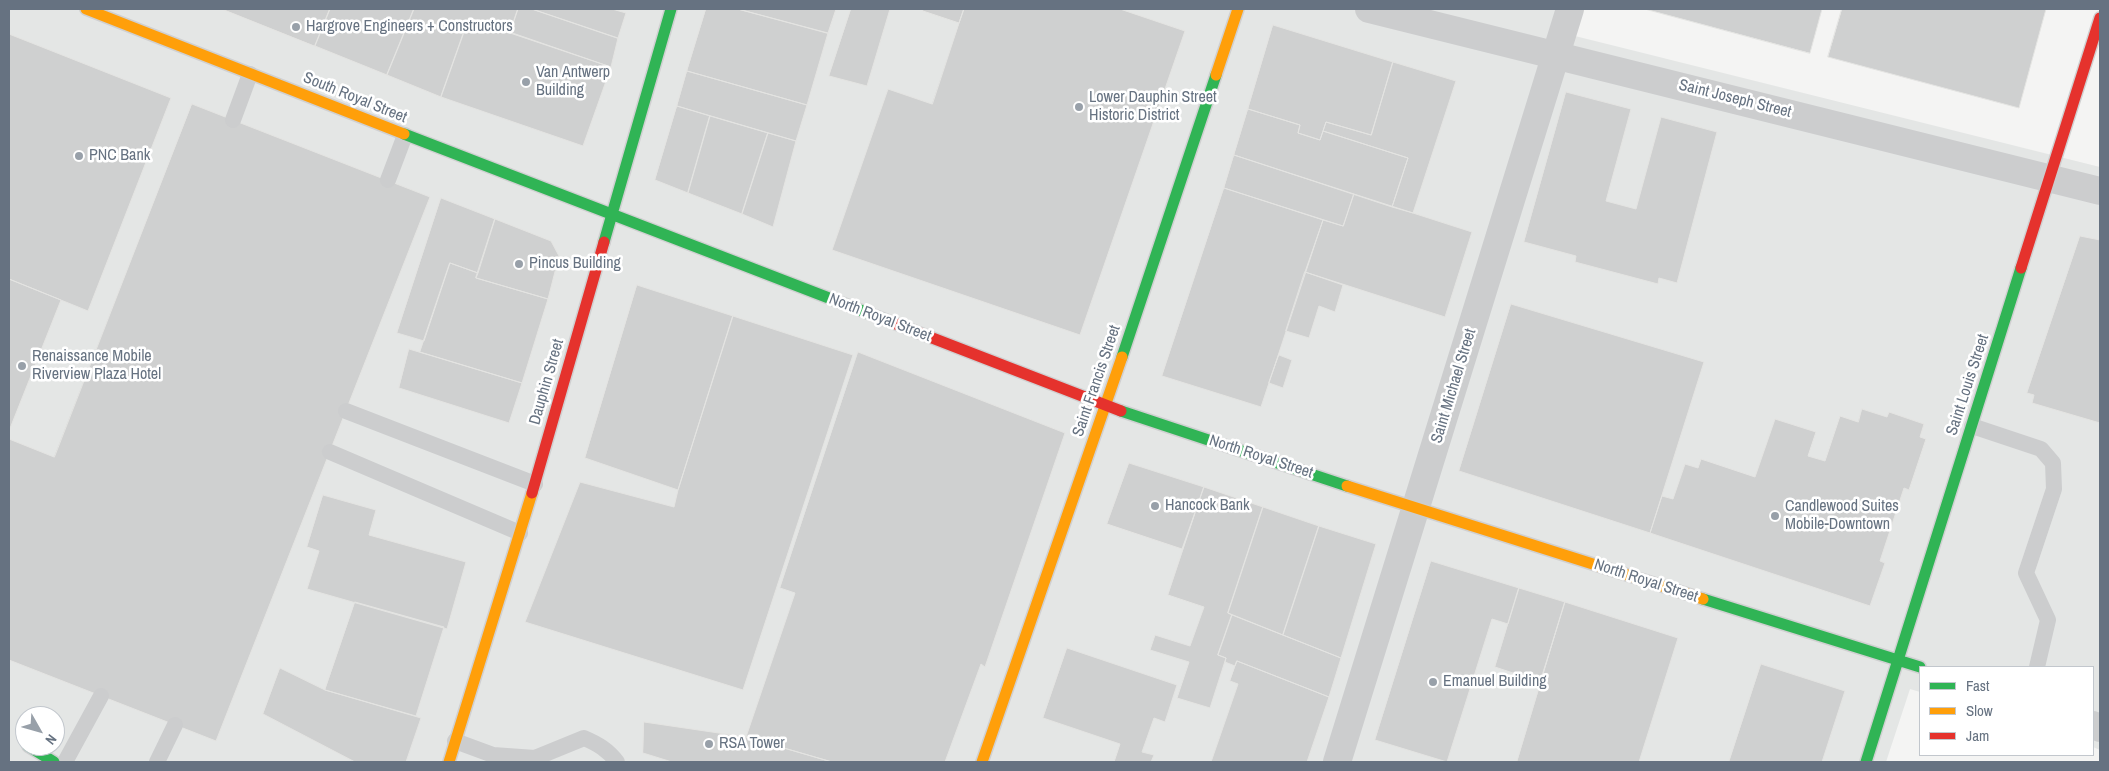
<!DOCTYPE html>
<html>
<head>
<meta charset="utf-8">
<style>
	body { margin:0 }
	#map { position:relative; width:2109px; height:771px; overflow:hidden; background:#f4f4f3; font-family:"Archivo Narrow",sans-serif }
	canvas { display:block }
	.frame { position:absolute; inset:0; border:10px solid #667281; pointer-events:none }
	.legend { position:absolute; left:1919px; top:666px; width:175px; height:90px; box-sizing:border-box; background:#fff; border:1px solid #c2c7cd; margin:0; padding:6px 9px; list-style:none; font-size:15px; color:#667281 }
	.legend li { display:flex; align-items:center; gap:10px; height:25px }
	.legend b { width:25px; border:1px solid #c2c7cd }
	.north { position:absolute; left:15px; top:706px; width:50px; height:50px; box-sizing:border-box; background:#fff; border:1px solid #c2c7cd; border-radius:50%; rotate:128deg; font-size:14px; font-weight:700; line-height:20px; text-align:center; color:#667281 }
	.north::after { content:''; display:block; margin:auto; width:18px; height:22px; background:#98a0a9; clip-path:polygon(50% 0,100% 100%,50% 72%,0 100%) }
</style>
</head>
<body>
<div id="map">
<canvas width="2109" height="771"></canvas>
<div class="frame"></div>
<ul class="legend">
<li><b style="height:6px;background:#30b455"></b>Fast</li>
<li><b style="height:6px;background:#ff9f0a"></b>Slow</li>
<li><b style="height:6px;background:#e5322d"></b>Jam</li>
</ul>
<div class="north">N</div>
</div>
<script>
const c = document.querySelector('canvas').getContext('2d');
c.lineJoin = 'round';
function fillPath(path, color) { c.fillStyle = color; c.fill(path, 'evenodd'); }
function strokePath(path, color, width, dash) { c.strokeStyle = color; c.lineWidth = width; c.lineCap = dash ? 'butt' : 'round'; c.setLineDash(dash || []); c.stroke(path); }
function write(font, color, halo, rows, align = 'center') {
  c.font = font + ' "Archivo Narrow",sans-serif'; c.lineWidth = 5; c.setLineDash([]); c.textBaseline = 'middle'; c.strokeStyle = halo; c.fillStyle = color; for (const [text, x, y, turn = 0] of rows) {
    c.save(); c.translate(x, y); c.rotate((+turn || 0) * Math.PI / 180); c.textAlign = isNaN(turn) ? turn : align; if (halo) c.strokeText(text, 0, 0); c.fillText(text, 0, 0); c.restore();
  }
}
const built = new Path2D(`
	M9,9H1583L1575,36L2100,167V750L2093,747V667H1920V692L1910,689L1886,762H9ZM25,716H55V746H25Z`);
const building = new Path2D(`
	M222,9H330L315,46Z
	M330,9H414L387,75L315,46Z
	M414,9H518L510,33L469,18L441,97L387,75Z
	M518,9H532L618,38L611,67L510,33Z
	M532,9H612L626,13L618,38Z
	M706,9H738L828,33L807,105L687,71Z
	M738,9H836L828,33Z
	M851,9H890L867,86L829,76Z
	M923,9H964L959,23L923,11Z
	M964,9H1120L1185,31L1080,335L832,250L888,89L932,104Z
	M1645,9H1822L1810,53Z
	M1842,9H2046L2019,108L1828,57Z
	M469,18L611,67L583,146L441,97Z
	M1273,25L1393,62L1371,135L1326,122L1320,140L1298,133L1300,125L1248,109Z
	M9,34L171,98L88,311L9,279Z
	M1393,62L1456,81L1413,213L1392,207L1408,158L1323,131L1326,122L1371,135Z
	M687,71L807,105L796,141L677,106Z
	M1566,92L1631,109L1606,201L1636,209L1661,117L1717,132L1677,283L1659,278L1658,284L1575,262L1576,256L1524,242Z
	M192,104L430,197L216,741L9,660V439L54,457Z
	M677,106L710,116L688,193L655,180Z
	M1248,109L1300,125L1298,133L1320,140L1323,131L1408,158L1392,207L1234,155Z
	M710,116L768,133L742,214L688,193Z
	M768,133L796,141L773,227L742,214Z
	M1234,155L1354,194L1343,226L1224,188Z
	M1224,188L1323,220L1261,407L1162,376Z
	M1354,194L1472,232L1445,317L1305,272L1323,220L1343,226Z
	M441,198L495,219L478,273L450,263L424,341L397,333Z
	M495,219L551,241L559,256L548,299L476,278Z
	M2080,236L2100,240V423L2032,403L2034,395L2027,393Z
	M450,263L478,273L476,278L548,299L522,383L420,352Z
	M1305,272L1343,285L1335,312L1319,306L1309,338L1286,331Z
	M9,279L61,300L9,431Z
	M637,285L733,316L678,490L585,458Z
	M1511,304L1704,362L1650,533L1459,471Z
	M733,316L853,355L743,690L525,622L580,482L674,507L678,490Z
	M409,349L522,383L509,423L399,388Z
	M858,352L1065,433L985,667L981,664L945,762H832L746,737L795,593L780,588Z
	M1279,355L1292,360L1283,388L1269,383Z
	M1862,409L1887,417L1889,412L1924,424L1920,437L1926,439L1909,490L1904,488L1880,561L1885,563L1870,606L1650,533L1662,496L1673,499L1685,464L1698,468L1701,459L1755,477L1775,419L1816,432L1808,456L1825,461L1840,416L1858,422Z
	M1129,463L1204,487L1182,549L1107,524Z
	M1204,487L1263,507L1228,613L1232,615L1218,655L1226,658L1210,708L1177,698L1189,662L1150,650L1155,635L1190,646L1204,607L1168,595Z
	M323,495L376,510L369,535L466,562L447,629L307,589L319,551L307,547Z
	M1263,507L1319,526L1283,635L1228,613Z
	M1319,526L1376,544L1341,658L1283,635Z
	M1431,561L1519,588L1508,624L1492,619L1447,762L1375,740Z
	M1519,588L1565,602L1540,682L1495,667Z
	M355,602L444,627L416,716L325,690Z
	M1565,602L1678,638L1639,762H1517Z
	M1232,615L1341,658L1329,697L1237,661L1235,666L1225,662L1226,658L1218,655Z
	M1067,648L1177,685L1165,722L1154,718L1142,752L1154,755L1151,762H1114L1120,744L1043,718Z
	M1237,661L1329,697L1307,762H1211L1238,684L1230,681Z
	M1761,664L1845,691L1822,762H1729Z
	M280,668L325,690L421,718L406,762H355L263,714Z
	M644,722L746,737L832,762H672L643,753Z`);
const lane = new Path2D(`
	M233,120L250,74
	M388,180L405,135
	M346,411L535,484
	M1972,426L2041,449L2053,463L2054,489L2026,573L2048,620L2037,667
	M330,452L520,533
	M455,741L493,755L535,758L584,738C598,744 608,750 617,762
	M65,762L101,696
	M157,762L175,725`);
const street = new Path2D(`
	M1369,9L2100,191
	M2093,725L2100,728
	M1337,762L1570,9`);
const fast = new Path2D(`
	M404,134L891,322
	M604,242L671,9
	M1122,357L1216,75
	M1121,411L1347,486
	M1703,599L1920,667
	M28,746L54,762
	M1866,762L2021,268`);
const slow = new Path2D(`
	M86,9L404,134
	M1216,75L1238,9
	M1347,486L1703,599
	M449,762L532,493
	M982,762L1122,357`);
const jam = new Path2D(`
	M2021,268L2100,18
	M891,322L1121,411
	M532,493L604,242`);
const markers = [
	[296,27,5,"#98a0a9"],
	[526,82,5,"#98a0a9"],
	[1079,107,5,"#98a0a9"],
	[79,156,5,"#98a0a9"],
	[519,264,5,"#98a0a9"],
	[22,366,5,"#98a0a9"],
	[1155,506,5,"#98a0a9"],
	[1775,516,5,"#98a0a9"],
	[1433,682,5,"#98a0a9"],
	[709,744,5,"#98a0a9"]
];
const poiNames = [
	["Hargrove Engineers + Constructors",306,27],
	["Van Antwerp",536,73],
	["Building",536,91],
	["Lower Dauphin Street",1089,98],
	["Historic District",1089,116],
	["PNC Bank",89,156],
	["Pincus Building",529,264],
	["Renaissance Mobile",32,357],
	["Riverview Plaza Hotel",32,375],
	["Hancock Bank",1165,506],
	["Candlewood Suites",1785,507],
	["Mobile-Downtown",1785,525],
	["Emanuel Building",1443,682],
	["RSA Tower",719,744]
];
const streetNames = [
	["South Royal Street",355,98,22],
	["Saint Joseph Street",1735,99,14],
	["North Royal Street",880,318,21],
	["Saint Francis Street",1097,381,-71],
	["Dauphin Street",547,382,-74],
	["Saint Louis Street",1968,385,-72],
	["Saint Michael Street",1454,386,-73],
	["North Royal Street",1261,457,18],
	["North Royal Street",1646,581,18]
];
fillPath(built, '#e4e6e5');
fillPath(building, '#cfd0d0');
strokePath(building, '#e4e4e2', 1);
strokePath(fast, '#d0d0d1', 14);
strokePath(slow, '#d0d0d1', 14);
strokePath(jam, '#d0d0d1', 14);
strokePath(lane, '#cccdce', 16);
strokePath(street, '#cccdce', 28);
strokePath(fast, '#30b455', 11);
strokePath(slow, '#ff9f0a', 11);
strokePath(jam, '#e5322d', 11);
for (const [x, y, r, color] of markers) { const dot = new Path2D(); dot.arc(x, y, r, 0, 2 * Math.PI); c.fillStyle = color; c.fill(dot); strokePath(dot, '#fff', 2); }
write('16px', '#667281', '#fff', poiNames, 'left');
write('16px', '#667281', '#fff', streetNames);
</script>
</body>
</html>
